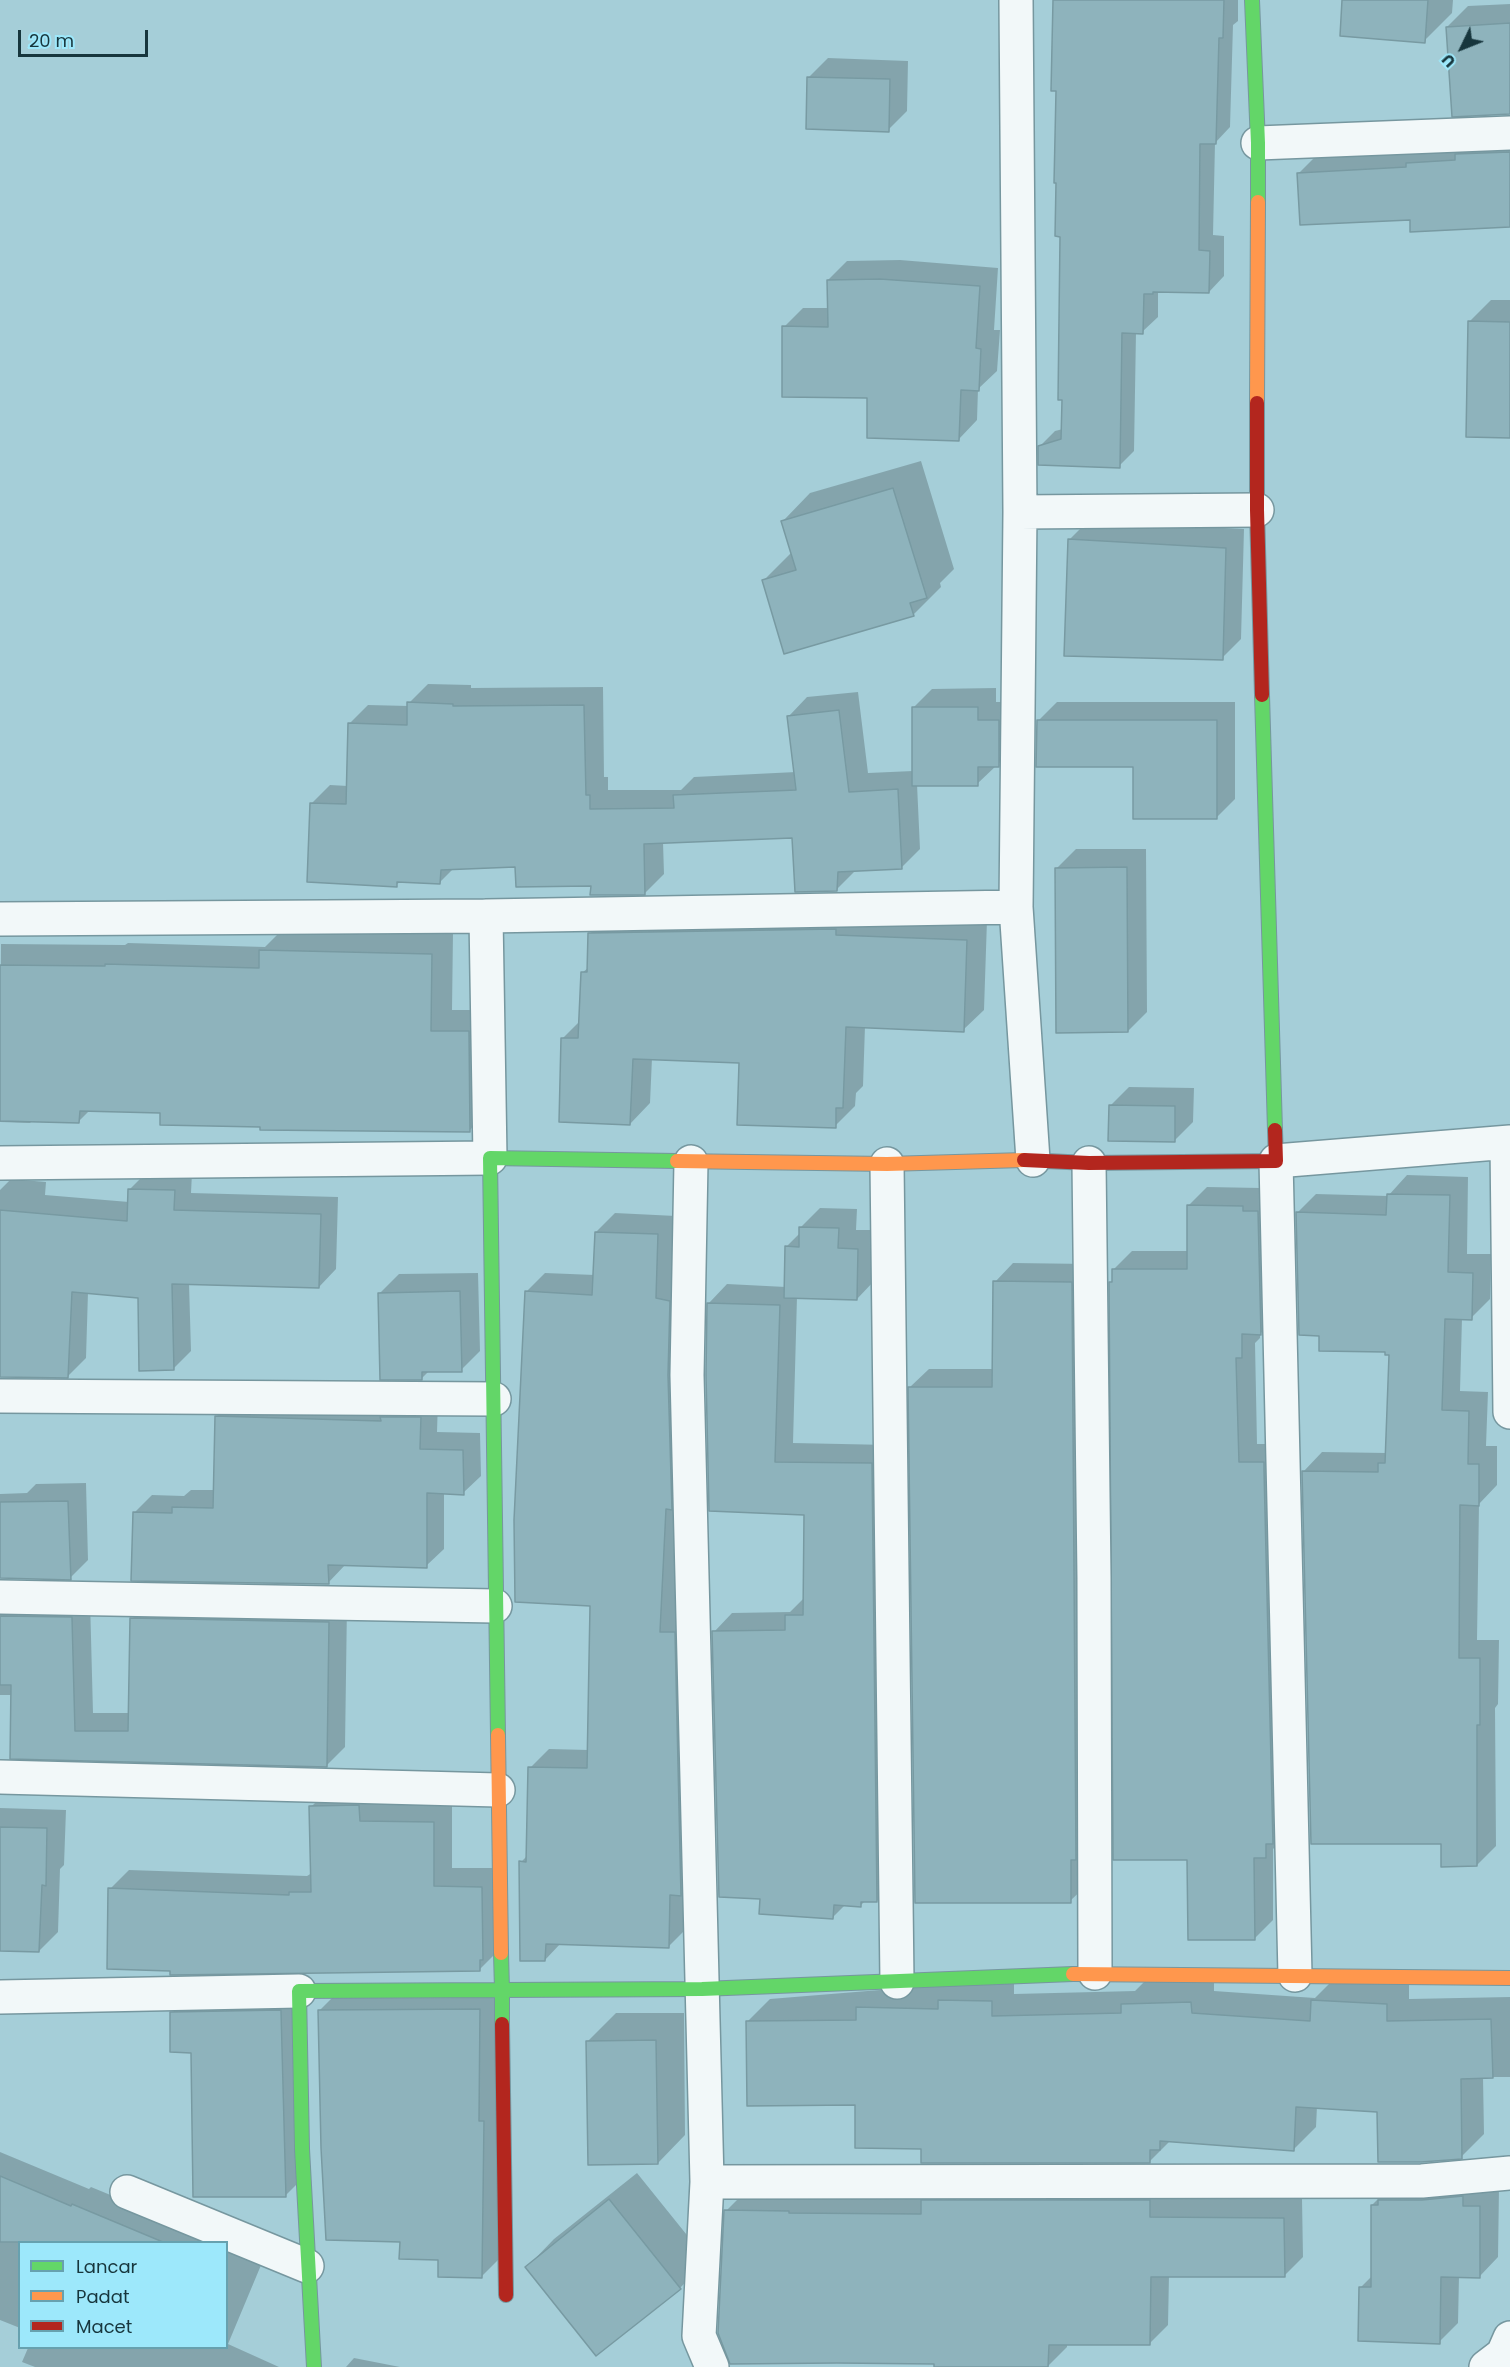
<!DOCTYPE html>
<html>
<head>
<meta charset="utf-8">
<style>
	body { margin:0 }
	#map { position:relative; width:1510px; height:2367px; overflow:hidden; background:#a5ced8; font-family:Poppins,sans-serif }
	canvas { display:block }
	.legend { position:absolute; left:18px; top:2241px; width:210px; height:108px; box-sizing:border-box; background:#9de8fb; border:2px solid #67a1af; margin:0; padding:8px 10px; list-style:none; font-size:18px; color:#17363d }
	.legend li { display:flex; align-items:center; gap:12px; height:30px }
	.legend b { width:30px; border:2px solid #67a1af }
	.north { position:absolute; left:1432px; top:18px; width:60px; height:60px; -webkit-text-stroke:4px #9de8fb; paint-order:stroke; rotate:227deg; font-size:16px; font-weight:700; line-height:24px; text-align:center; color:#17363d }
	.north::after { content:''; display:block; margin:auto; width:21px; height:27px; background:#17363d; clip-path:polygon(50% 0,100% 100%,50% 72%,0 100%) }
	.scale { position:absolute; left:18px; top:30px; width:130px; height:27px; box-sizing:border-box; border:3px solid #17363d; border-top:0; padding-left:8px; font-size:18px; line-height:21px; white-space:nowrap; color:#17363d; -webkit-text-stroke:4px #9de8fb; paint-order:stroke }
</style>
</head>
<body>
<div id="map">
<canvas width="1510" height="2367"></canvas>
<ul class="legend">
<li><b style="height:8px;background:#63d668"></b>Lancar</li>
<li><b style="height:8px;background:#ff974d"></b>Padat</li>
<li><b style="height:8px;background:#b3261e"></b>Macet</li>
</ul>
<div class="north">U</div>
<div class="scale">20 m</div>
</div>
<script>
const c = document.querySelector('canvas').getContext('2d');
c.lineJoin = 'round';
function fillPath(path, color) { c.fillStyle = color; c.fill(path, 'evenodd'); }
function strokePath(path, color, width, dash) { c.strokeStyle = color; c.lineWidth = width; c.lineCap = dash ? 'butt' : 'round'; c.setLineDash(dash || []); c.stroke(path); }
const shadow = new Path2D(`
	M1053,0H1238V21L1233,25L1230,127L1215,143L1213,235L1224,236V276L1209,292L1158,290V317L1142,332H1136L1134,451L1119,466L1040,446L1055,431L1063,429L1062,235Z
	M1344,0H1453L1452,13L1424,41Z
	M1510,4V113L1447,27L1468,6Z
	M828,58L908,61L907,111L888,130L809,77Z
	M1510,132V225L1411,218L1299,173L1320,152Z
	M900,260L998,268L994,330H1000L997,371L978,389L977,420L959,439L869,397L784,327L803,308H829L828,280L847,261Z
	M1491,300H1510V437L1470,321Z
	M921,461L954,569L940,583L941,587L913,615L764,580L792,552L783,521L810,493Z
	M1088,521L1244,529L1241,639L1222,658L1069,540Z
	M428,684L471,685V688L603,687L604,777H608V790H681L694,777L796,772L789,716L807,697L858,692L868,773L913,771V708L932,689L996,688V702H1017V746L977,784H917L920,849L901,868L855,871L836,890L793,836L663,842L664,874L645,893L592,884L517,866L454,868L440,882L401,881L396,885L311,804L330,785L348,786L349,724L368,705L409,706V703Z
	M1057,702H1235V799L1216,818L1134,765L1038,721Z
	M1076,849H1146L1147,1012L1128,1031L1057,868Z
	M610,913L987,920L984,1010L963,1030L865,1026L863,1086L856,1093L855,1106L835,1126L740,1061L652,1058L650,1103L630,1124L563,1038L580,1021L582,973L589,967L590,934Z
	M282,930L453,933L452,1010H490V1109L469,1131L262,1126L162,1111L90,1110L79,1121L33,1120L30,1123L0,1122L1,944L125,945L128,943L265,947Z
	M1129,1087L1194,1088L1193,1122L1174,1141L1110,1106Z
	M147,1172L192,1173L191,1193L338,1197L336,1269L319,1287L189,1283L191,1351L173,1369L139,1296L88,1292L86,1358L68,1376L0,1369V1190L11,1179L46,1182L45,1195L129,1202V1190Z
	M1407,1175L1468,1177L1467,1254H1491L1490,1299L1471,1318H1462L1460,1391L1488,1392L1486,1446H1497V1485L1479,1504L1477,1640H1499L1498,1704L1495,1708L1496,1846L1477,1865L1442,1843L1304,1471L1322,1452L1387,1453L1391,1354L1387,1351L1320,1334L1297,1213L1316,1194L1388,1196Z
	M1207,1187L1261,1188L1280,1314L1260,1334V1338L1255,1343L1257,1444H1282L1284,1838L1273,1849V1920L1254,1939L1189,1859L1111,1283L1113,1280V1270L1132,1251H1188L1189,1205Z
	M820,1208L857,1209L856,1230H876L875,1280L857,1299L797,1297L793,1443L890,1445L896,1882L877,1901H865L861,1905L846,1904L832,1918L761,1897L714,1632L732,1613L790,1612L804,1598L805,1513L711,1510L709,1303L727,1284L786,1287V1247L801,1232V1227Z
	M615,1213L676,1216L687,1928L668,1947L561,1943L545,1960L521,1862L528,1855L530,1768L549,1749L589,1750L592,1605L526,1292L545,1273L595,1275L596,1232Z
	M1013,1263L1090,1264L1089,1883L1070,1901L910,1387L929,1369H994L995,1282Z
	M478,1273L480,1351L461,1370L429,1371L422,1378L380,1293L399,1274Z
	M234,1399L438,1400L437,1432L480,1433L481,1476L463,1493L444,1492V1549L426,1566L346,1564L328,1583L134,1513L152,1495L184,1496L191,1490H215L216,1417Z
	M86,1483L88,1560L70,1578L0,1577V1494L27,1493L36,1484Z
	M0,1581L90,1599L93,1713H130L132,1619L150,1600L347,1604L345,1747L327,1765L12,1757V1695H0Z
	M330,1788L452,1804V1868H500L498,1951L479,1970L172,1969L110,1889L129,1870L307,1876L312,1873L311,1807Z
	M0,1808L66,1810L64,1865L60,1869L58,1932L39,1951L0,1949Z
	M1335,1978L1409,1982V1999L1510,1997V2077H1483L1484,2134L1461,2157L1378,2110L1317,2106L1316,2127L1293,2150L1170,2141L1150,2161L923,2147L857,2104L747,2022L770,1999L1014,1979V1994L1135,1991L1145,1981L1214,1980V1991L1315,1998Z
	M497,1991L500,2258L481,2277L401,2241L320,2010L338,1992Z
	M299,1992L304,2177L285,2196L193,2051L172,2013L191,1994Z
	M616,2013H684L685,2135L658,2163L588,2041Z
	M0,2152L89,2189L91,2187L264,2258L228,2344L279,2367H35L22,2362L28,2348H226V2242H20V2328L0,2320Z
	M637,2173L707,2260L680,2288L527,2267L554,2239Z
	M1169,2182V2199H1302L1303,2257L1284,2276L1169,2275L1168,2325L1149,2344L1067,2343V2347L1048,2366L935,2363L726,2211L745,2192Z
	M1391,2186L1499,2188L1498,2257L1480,2276H1459L1458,2323L1439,2342L1361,2287L1372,2276V2205Z
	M354,2358L400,2367H346Z`);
const building = new Path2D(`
	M1053,0H1224L1223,38H1219L1216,144H1200L1199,250L1210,251L1209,293L1153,292V294H1144L1143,334L1122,333L1120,468L1038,465V446L1061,439L1062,400H1058L1060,237L1055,236L1056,183H1054L1056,91H1051Z
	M1342,0H1428L1425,43L1340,36Z
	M1510,23V114L1452,117L1446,27Z
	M807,77L890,79L889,132L806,129Z
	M1510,152V227L1410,232V220L1300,225L1297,173L1406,167V163L1455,160V154Z
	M880,279L980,286L976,348L981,349L979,391L961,390L959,441L867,438V398L782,397V326L828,327L827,280Z
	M1468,321L1510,322V438L1466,437Z
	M893,488L927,598L910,603L914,616L784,654L762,580L796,570L781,521Z
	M1068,539L1226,548L1223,660L1064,656Z
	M407,702L453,704V706L584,705L586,795H590V809L674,808L673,795L796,790L787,716L839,710L849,792L898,789L902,869L838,872L837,891L795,892L792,838L644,844L645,895H590L591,886L516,887L515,867L441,870L440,884L397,882V887L307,882L310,803L346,804L348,723L407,725Z
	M912,707H978V720H999V767H978V786H912Z
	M1037,720H1217V819H1133V767H1036Z
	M1127,867L1128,1032L1056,1033L1055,868Z
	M836,929V935L967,940L964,1032L846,1027L843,1108H836V1128L737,1125L739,1063L633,1059L630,1125L559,1122L561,1038H578L581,972H587L588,933Z
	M259,950L432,954L431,1031H469L470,1132L260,1130V1127L160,1125V1113L80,1111L79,1123L0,1121V965L105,966V964L259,968Z
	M1109,1105L1175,1106V1142L1108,1141Z
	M128,1189L175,1190L174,1210L321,1214L319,1288L172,1284L174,1370L139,1371L138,1298L72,1292L68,1378L0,1377V1210L127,1221Z
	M1387,1194L1450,1195L1448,1272L1473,1273L1472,1320L1445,1319L1442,1410L1469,1411L1468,1464H1479V1506L1460,1505L1459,1658H1480V1725H1477V1866L1441,1867V1844H1311L1302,1471L1378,1472V1463H1385L1389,1355H1385V1352L1319,1351V1336L1299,1335L1296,1212L1386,1215Z
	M1187,1205L1243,1206V1211H1258L1261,1335L1242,1334V1358H1236L1239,1462H1264V1470L1273,1844H1266V1858H1254L1255,1940H1188L1187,1860H1113L1109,1282H1112V1269H1187Z
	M799,1227L839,1228L838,1248L858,1249L857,1300L784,1298L785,1246L799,1247Z
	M595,1232L658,1234L656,1298L670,1301L668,1375L672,1510L666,1509L660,1632H675L681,1896L670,1895L669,1948L546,1944L545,1961H520L519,1861L526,1862L528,1767L587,1768L590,1606L515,1602L514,1520L525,1291L592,1295Z
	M993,1281L1072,1282L1076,1860H1071V1903H915L908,1387H992Z
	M460,1291L462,1372H422V1380H380L378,1293Z
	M707,1303L780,1305L775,1462L872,1463L877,1902H861V1907L834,1905L833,1919L759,1914L760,1899L719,1897L712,1631L785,1630V1615H803L804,1515L709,1511L706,1375Z
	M215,1416L381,1421L380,1417H421L420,1449L463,1450L464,1495L427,1493V1568L328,1565L329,1584L131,1581L133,1512L172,1513V1507L213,1508Z
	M68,1501L71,1580L0,1578V1502Z
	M0,1616L72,1617L75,1731H128L130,1618L329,1622L327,1767L10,1759L11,1685H0Z
	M359,1805L360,1821L434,1822V1886L482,1887L483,1960H480V1971L170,1975V1971L107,1969L108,1888L289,1895V1892H311L309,1806Z
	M0,1827L47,1828L46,1886L42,1885L39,1952L0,1951Z
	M938,2000L992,2001V2016L1121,2013V2004L1191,2002L1192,2013L1310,2021L1311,2000L1387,2004V2021L1491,2019L1493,2078L1461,2079L1462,2159L1421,2162H1378L1377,2112L1296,2107L1294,2151L1160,2141V2150H1150V2163H921V2149L855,2148V2105L747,2106L746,2021L856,2020V2007L938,2009Z
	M480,2009L479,2121H484L482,2278L438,2277V2260L399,2259L400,2242L326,2240L321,2148L318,2010Z
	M281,2010L286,2197H193L191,2053L170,2052V2012Z
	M656,2040L658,2164L588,2165L586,2041Z
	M0,2176L71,2206L72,2204L163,2242H0Z
	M1463,2196V2206H1480V2278L1441,2277L1440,2344L1358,2341L1359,2287H1371V2205H1378V2200H1422Z
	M609,2199L681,2289L596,2356L525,2267Z
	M921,2200H1150V2217L1284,2218L1285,2277H1151L1150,2345H1049L1048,2367H934V2364L837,2363L730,2364L718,2333L724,2210L789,2211V2213L921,2214Z`);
const street = new Path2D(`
	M1016,0L1020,512L1016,907L1033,1160
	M1258,143L1510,133
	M1020,512L1257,510
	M0,919L486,916
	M1507,1143L1510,1412
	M691,1162L687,1375L707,2182L699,2336L712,2367
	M0,1163L490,1158L486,916L1016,907
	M1089,1163L1094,1578L1095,1973
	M887,1164L897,1982
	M0,1396L494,1399
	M0,1597L495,1606
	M0,1777L498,1790
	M1295,1975L1276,1161L1510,1142
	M0,1997L299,1991
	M707,2182L1422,2181L1510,2173
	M127,2192L307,2266
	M1486,2367L1503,2354L1510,2338`);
const fast = new Path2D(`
	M1252,0L1258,143V202
	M1262,695L1275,1130
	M498,1735L490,1158L677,1161
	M502,2024V1990L702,1989L1073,1974
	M314,2367L302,2149L299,1991L502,1990L501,1953`);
const slow = new Path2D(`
	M1257,403L1258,202
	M677,1161L887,1164L1024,1160
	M498,1735L501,1953
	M1073,1974L1510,1978`);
const jam = new Path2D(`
	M1257,403V510L1262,695
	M1024,1160L1089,1163L1276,1161L1275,1130
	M502,2024L506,2295`);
fillPath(shadow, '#0003');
fillPath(building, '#8eb3bc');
strokePath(building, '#789aa2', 1.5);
strokePath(street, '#76979f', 36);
strokePath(fast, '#76979f', 16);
strokePath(slow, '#76979f', 16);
strokePath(jam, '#76979f', 16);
strokePath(street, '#f2f8f9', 33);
strokePath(fast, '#63d668', 14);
strokePath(slow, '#ff974d', 14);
strokePath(jam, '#b3261e', 14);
</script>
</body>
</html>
